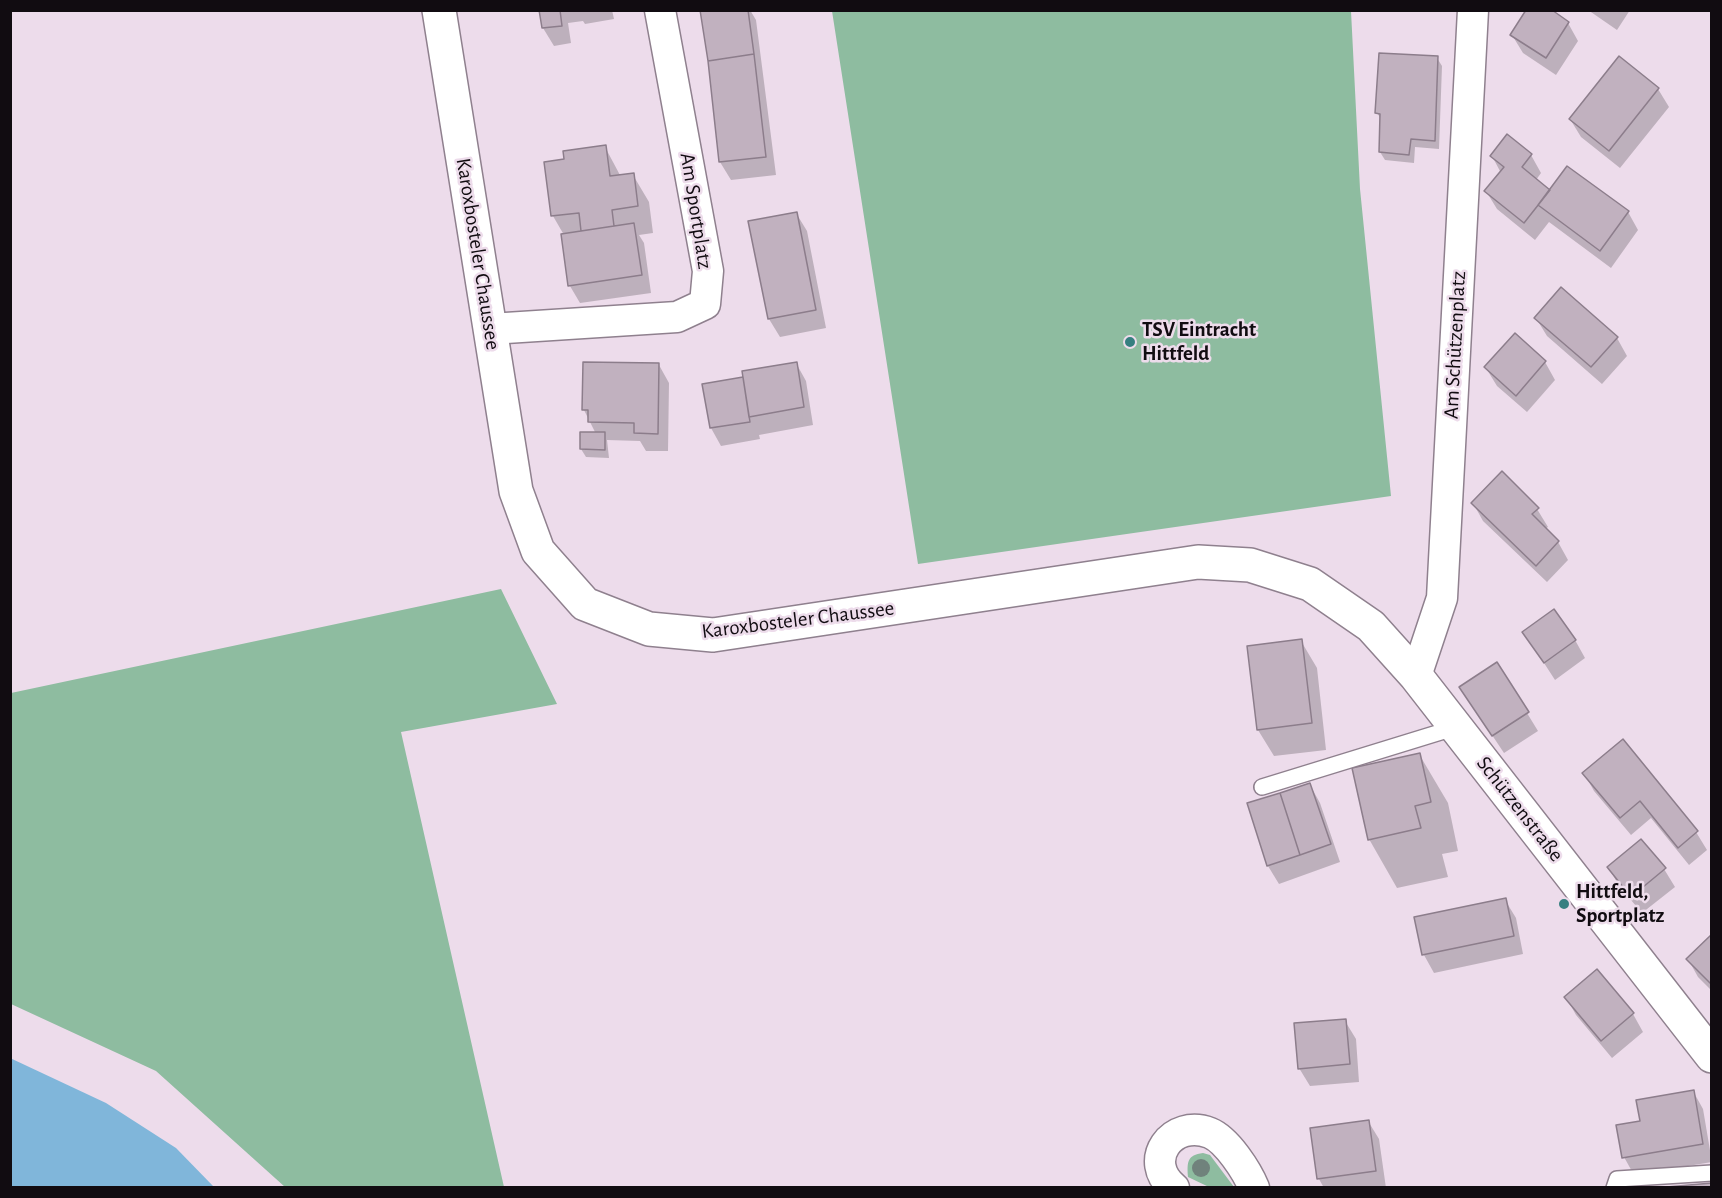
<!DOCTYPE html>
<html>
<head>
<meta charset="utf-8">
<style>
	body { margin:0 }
	#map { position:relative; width:1722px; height:1198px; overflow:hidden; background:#eddceb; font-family:"Alegreya Sans",sans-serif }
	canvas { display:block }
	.frame { position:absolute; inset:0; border:12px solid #110c11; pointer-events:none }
</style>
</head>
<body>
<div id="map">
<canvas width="1722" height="1198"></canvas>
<div class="frame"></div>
</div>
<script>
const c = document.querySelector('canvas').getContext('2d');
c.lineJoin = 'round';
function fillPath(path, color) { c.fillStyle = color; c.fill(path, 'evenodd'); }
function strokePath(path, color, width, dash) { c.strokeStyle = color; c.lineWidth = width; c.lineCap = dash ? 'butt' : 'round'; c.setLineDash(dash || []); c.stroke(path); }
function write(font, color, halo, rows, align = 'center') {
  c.font = font + ' "Alegreya Sans",sans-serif'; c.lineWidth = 5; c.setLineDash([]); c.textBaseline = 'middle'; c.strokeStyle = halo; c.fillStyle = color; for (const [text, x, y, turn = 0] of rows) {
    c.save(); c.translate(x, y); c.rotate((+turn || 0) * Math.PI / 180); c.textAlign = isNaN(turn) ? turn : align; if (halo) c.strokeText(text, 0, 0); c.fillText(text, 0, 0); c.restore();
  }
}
const green = new Path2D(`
	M832,11H1351L1360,189L1391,496L918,564Z
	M501,589L557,704L401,732L504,1187H285L156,1071L11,1004V693Z
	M1203,1153L1210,1155L1234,1187H1209L1188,1177C1187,1162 1187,1155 1203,1153Z`);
const water = new Path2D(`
	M10,1058L106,1103L176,1148L214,1187H11Z`);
const shadow = new Path2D(`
	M541,10H612L614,19L585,24L583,21L568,23L571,43L554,46L543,28Z
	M702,10H750L756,20L776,175L731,180L720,162Z
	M1588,10H1630L1617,30Z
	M1568,23L1578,41L1556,75L1523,53L1512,35Z
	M1437,58L1442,66L1439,149L1415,147L1414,163L1385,160L1380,152L1381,120L1377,112Z
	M1619,58L1658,89L1669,107L1620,168L1581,137L1570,119Z
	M605,147L621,177L633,175L649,202L653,233L639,235L644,243L651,293L580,303L570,286L564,235L553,216L546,163L566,160Z
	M1531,155L1541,173L1536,180L1551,192L1628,212L1638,230L1611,268L1549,222L1535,240L1497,209L1486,191L1501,173L1492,156Z
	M796,213L807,231L826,328L780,337L769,319L750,222Z
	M1536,318L1617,338L1627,356L1602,384L1547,336Z
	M1545,362L1555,380L1527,412L1497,386L1486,368Z
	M796,363L806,381L813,425L759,435L760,439L721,446L711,428L704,385L744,378Z
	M659,365L669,383L668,451H646L640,441L607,440L609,458L586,457L581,449L596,434L584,410Z
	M1473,503L1537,509L1548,527L1545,529L1558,542L1568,560L1547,582L1483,521Z
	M1524,632L1575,640L1585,658L1555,680Z
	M1301,641L1317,668L1326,750L1274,756L1258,730Z
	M1497,664L1538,731L1504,753L1472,705Z
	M1623,742L1696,832L1707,850L1689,865L1651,818L1631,835L1594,791L1584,773Z
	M1419,754L1448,803L1458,851L1442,854L1448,877L1397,888L1369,839Z
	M1310,785L1320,803L1340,862L1279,884L1268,866L1249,804Z
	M1609,868L1664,869L1675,887L1642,913L1619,886Z
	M1505,900L1516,918L1523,954L1434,973L1424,955L1416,919Z
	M1712,936V991L1698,977L1688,959Z
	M1566,997L1633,1014L1643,1032L1612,1058L1576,1015Z
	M1345,1021L1356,1039L1359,1082L1310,1086L1299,1068Z
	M1693,1091L1703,1109L1712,1162L1634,1175L1624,1157L1642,1122Z
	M1368,1121L1379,1139L1386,1188H1324L1319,1179Z`);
const building = new Path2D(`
	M539,10H560L562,26L542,28Z
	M700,10H748L754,54L708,61Z
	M1526,10H1552L1569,22L1546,58L1510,35Z
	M1379,53L1438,56L1435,141L1411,139L1409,155L1379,152L1380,114L1375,113Z
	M754,54L766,157L719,162L708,61Z
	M1619,56L1659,88L1609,151L1569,119Z
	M1507,134L1532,154L1522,167L1550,190L1524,223L1484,191L1504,167L1490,156Z
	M606,145L610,176L634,173L638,206L612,210L614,226L581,231L579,213L551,216L544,162L564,159L563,151Z
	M1567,166L1629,211L1600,251L1538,205Z
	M797,212L816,310L768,319L748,221Z
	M634,223L642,275L568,286L561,234Z
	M1561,287L1618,337L1591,367L1534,318Z
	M1515,333L1546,361L1516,396L1484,367Z
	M583,362L659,363L658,434L634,433V423L588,422V410H582Z
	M797,362L804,407L749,417L742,371Z
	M743,377L750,422L710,428L702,384Z
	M580,432H605V450L580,449Z
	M1502,471L1539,508L1532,514L1559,541L1536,566L1471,503Z
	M1554,609L1576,640L1544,663L1522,632Z
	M1302,639L1312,723L1257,730L1247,646Z
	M1497,662L1529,712L1492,736L1459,687Z
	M1623,739L1698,831L1678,848L1640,801L1620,818L1582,773Z
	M1420,753L1431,802L1415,806L1421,828L1368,840L1352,768Z
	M1310,783L1331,844L1300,855L1280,793Z
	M1280,793L1300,855L1267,866L1247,803Z
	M1641,839L1666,868L1631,897L1607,867Z
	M1506,898L1514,936L1422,955L1414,917Z
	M1712,934V985L1686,959Z
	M1597,969L1634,1013L1601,1041L1564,997Z
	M1346,1019L1350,1064L1298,1069L1294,1023Z
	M1694,1090L1703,1144L1622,1158L1616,1125L1640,1121L1636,1100Z
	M1369,1120L1376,1171L1317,1179L1310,1128Z
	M1712,1183V1188H1655Z`);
const lane = new Path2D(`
	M1262,787L1457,727
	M1614,1188L1617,1179L1712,1173`);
const street = new Path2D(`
	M490,329L677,317L705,304L708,271L660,10
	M1416,676L1442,598L1473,10
	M1174,1188C1141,1161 1172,1118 1210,1133C1227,1140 1247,1171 1254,1188`);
const secondary = new Path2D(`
	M439,10L516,491L538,551L585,604L649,629L713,635L1198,562L1250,565L1310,584L1371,626L1416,676L1712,1056`);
const trees = [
	[1201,1168]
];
const markers = [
	[1130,342,6,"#367f80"],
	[1564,904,6,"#367f80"]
];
const streetNames = [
	["Am Sportplatz",696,211,81],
	["Karoxbosteler Chaussee",478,254,81],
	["Am Schützenplatz",1455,345,-87],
	["Karoxbosteler Chaussee",798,620,-7],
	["Schützenstraße",1520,809,52]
];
const poiNames = [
	["TSV Eintracht",1142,330],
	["Hittfeld",1142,354],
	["Hittfeld,",1576,892],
	["Sportplatz",1576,916]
];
fillPath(green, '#8ebca0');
fillPath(water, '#80b6da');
fillPath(shadow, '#0003');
fillPath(building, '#c1b1bf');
strokePath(building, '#8c7d8b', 1.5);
strokePath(lane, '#8f808e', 18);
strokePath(street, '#8f808e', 33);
strokePath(secondary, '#8f808e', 36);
strokePath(lane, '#fff', 15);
strokePath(street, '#fff', 30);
strokePath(secondary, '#fff', 33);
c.fillStyle = '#70827c';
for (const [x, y] of trees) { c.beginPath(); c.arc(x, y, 9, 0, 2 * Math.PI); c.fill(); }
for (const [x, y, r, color] of markers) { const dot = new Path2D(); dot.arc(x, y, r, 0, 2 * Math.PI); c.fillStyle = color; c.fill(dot); strokePath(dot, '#eddceb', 2); }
write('21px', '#110c11', '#eddceb', streetNames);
write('bold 21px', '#110c11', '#eddceb', poiNames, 'left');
</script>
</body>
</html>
